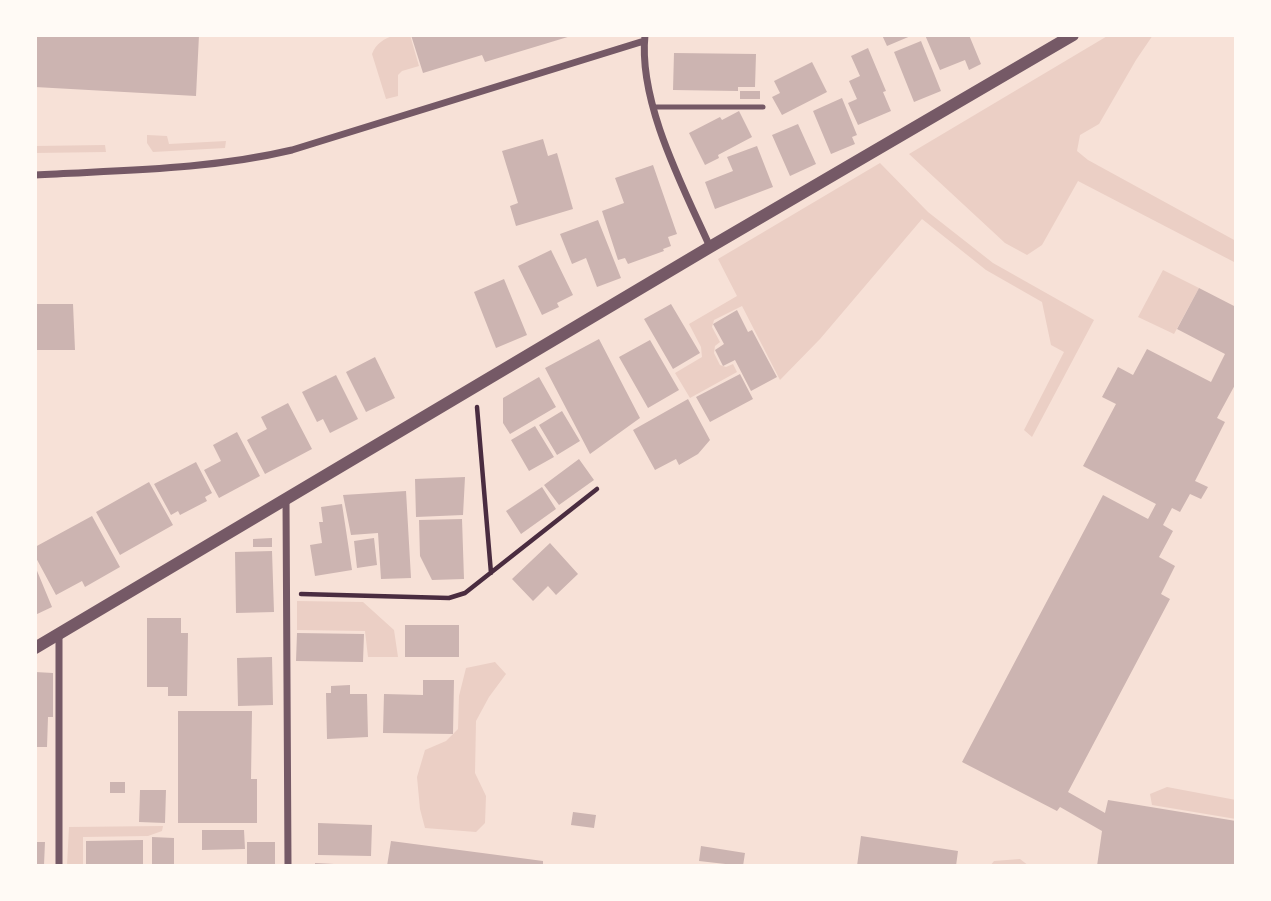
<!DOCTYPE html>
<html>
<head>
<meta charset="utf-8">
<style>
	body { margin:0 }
	#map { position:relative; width:1271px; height:901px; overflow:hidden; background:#f7e1d7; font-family:"DejaVu Sans",sans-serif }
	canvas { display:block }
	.frame { position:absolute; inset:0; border:37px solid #fffaf5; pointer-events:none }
</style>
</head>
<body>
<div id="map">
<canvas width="1271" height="901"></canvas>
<div class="frame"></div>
</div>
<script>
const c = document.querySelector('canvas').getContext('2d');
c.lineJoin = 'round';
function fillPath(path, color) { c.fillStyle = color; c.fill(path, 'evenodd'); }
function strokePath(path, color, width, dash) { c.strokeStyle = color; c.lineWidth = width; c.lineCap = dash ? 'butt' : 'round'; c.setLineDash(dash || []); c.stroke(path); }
const green = new Path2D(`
	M395,35H410L419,66L402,71L398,75V96L386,99L372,54C376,43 384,39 395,35Z
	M1109,35H1153L1136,60L1099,124L1080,135L1077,151L1088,160L1236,241V263L1078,181L1042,245L1027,255L1005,243L909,154Z
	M147,135L167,136L169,144L226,141L225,148L153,152L147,143Z
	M105,145L106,152L35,153V146Z
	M880,163L928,212L993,263L1094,320L1032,437L1024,430L1064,352L1051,345L1042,302L986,270L922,219L820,339L780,380L742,306L714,320L712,327L720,342L715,346L714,353L720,365L726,367L733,364L737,372L690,398L675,373L702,357L701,347L689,324L737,296L718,259Z
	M1163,270L1199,288L1174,334L1138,317Z
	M297,601L363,602L394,630L398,657H368L365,631L297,630Z
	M495,662L506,674L489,697L476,721L475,773L486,796L485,823L476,832L425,828L420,809L417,777L425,750L446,741L458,729L459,696L466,668Z
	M1167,787L1236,800V819L1152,805L1150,794Z
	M163,826L162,831L148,836L83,837V866H67L69,827Z
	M1020,859L1029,866H990L994,861Z`);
const building = new Path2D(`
	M35,35H199L196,96L35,87Z
	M411,35H571V36L485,62L482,55L423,73Z
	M882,35H913L887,46Z
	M925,35H969L981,64L969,70L965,60L940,70Z
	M921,41L941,91L914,102L894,52Z
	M868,48L886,91L883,92L891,111L858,125L848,103L857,99L849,81L860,76L851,56Z
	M674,53L756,54L755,87H738V91L673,90Z
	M812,62L827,92L782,115L772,97L780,93L774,81Z
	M740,91H760V99H740Z
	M842,98L857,135L852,137L855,144L831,154L813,111Z
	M739,111L752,137L718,155L719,158L705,165L689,133L720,117L722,120Z
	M798,124L816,164L790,176L772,135Z
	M543,139L548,156L557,153L573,209L516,226L510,206L518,203L502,151Z
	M757,146L773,187L715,209L705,182L733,171L727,157Z
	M653,165L677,234L668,237L671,246L663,249L664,251L628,264L625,258L618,260L602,211L624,203L615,178Z
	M598,220L621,278L597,287L586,258L572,264L560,234Z
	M551,250L573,295L557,303L559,307L542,315L518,266Z
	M504,279L527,335L496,348L474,292Z
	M1199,288L1236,307V383L1217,418L1225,422L1195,481L1208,487L1201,499L1190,494L1180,512L1172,508L1163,525L1173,531L1159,557L1175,566L1161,594L1170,599L1068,792L1105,813L1108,800L1236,821V866H1097L1102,831L1060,807L1057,811L962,762L1103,495L1148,519L1156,504L1083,466L1116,404L1102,397L1118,367L1133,375L1147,349L1211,382L1225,354L1177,329Z
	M35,304H73L75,350H35Z
	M671,304L700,353L673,369L644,319Z
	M737,310L748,332L752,330L777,377L751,391L735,360L723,366L715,350L724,344L713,324Z
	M599,339L640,418L590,454L545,368Z
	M650,340L679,390L648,408L619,357Z
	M375,357L395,398L366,412L346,372Z
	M740,374L753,399L710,422L696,397Z
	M336,375L358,419L330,433L323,419L317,422L302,392Z
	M539,377L556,407L510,434L503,423V398Z
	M688,399L710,440L698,454L679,465L676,459L655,470L633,430Z
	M288,403L312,449L265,474L247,440L267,429L261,417Z
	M562,411L580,441L557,455L539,425Z
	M535,426L554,457L529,471L511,440Z
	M237,432L260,476L219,498L204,470L221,461L213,445Z
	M579,459L594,480L559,505L544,485Z
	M196,462L212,493L205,497L207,501L180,515L178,511L171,515L154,484Z
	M465,477L463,515L416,517L415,479Z
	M149,482L173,525L120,555L96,512Z
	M542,487L556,509L521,534L506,511Z
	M406,491L411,578L381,579L378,533L351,535L343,495Z
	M342,504L352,570L315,576L310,545L322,543L319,522H323L321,507Z
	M92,516L120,567L85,587L82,581L56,595L35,556V547Z
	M462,519L464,579L432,580L420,556L419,520Z
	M272,538V547H253V539Z
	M374,538L377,565L357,568L354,541Z
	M550,543L578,574L556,595L548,586L533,601L512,579Z
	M272,551L274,612L236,613L235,552Z
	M35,566L52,607L35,615Z
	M147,618H181V633H188L187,696H168V687H147Z
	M405,625H459V657H405Z
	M297,633L364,634L363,662L296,661Z
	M272,657L273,705L238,706L237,658Z
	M35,672L53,673V717H48L47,747H35Z
	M423,680H454L453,734L383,733L384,694L423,695Z
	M350,685V694H367L368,737L327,739L326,693H331V686Z
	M178,711H252L251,779H257V823H178Z
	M110,782H125V793H110Z
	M140,790H166L165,823L139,822Z
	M573,812L596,815L594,828L571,825Z
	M318,823L372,825L371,856L318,855Z
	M202,830H244L245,849L202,850Z
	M861,836L958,851L956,866H857Z
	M152,837L174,838V866H152Z
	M143,840V866H86V841Z
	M391,841L543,861V866H387Z
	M35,842H45L44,865H35Z
	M247,842H275V866H247Z
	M701,846L745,853L743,866L699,861Z
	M315,863L334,864L333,866H315Z`);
const path = new Path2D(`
	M477,407L491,573
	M301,594L449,598L465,593L597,489`);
const service = new Path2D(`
	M654,107H763`);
const minor = new Path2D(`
	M645,35C638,102 683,187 710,247
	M35,175C121,170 208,170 292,150L644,41
	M286,500L288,866
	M59,634V866`);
const tertiary = new Path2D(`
	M35,648L710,247L1073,35`);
fillPath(green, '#ebcfc5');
fillPath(building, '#ccb4b1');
strokePath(path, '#4a2c40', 4.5);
strokePath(service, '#755966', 5);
strokePath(minor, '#755966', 7);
strokePath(tertiary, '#755966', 12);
</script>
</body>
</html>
